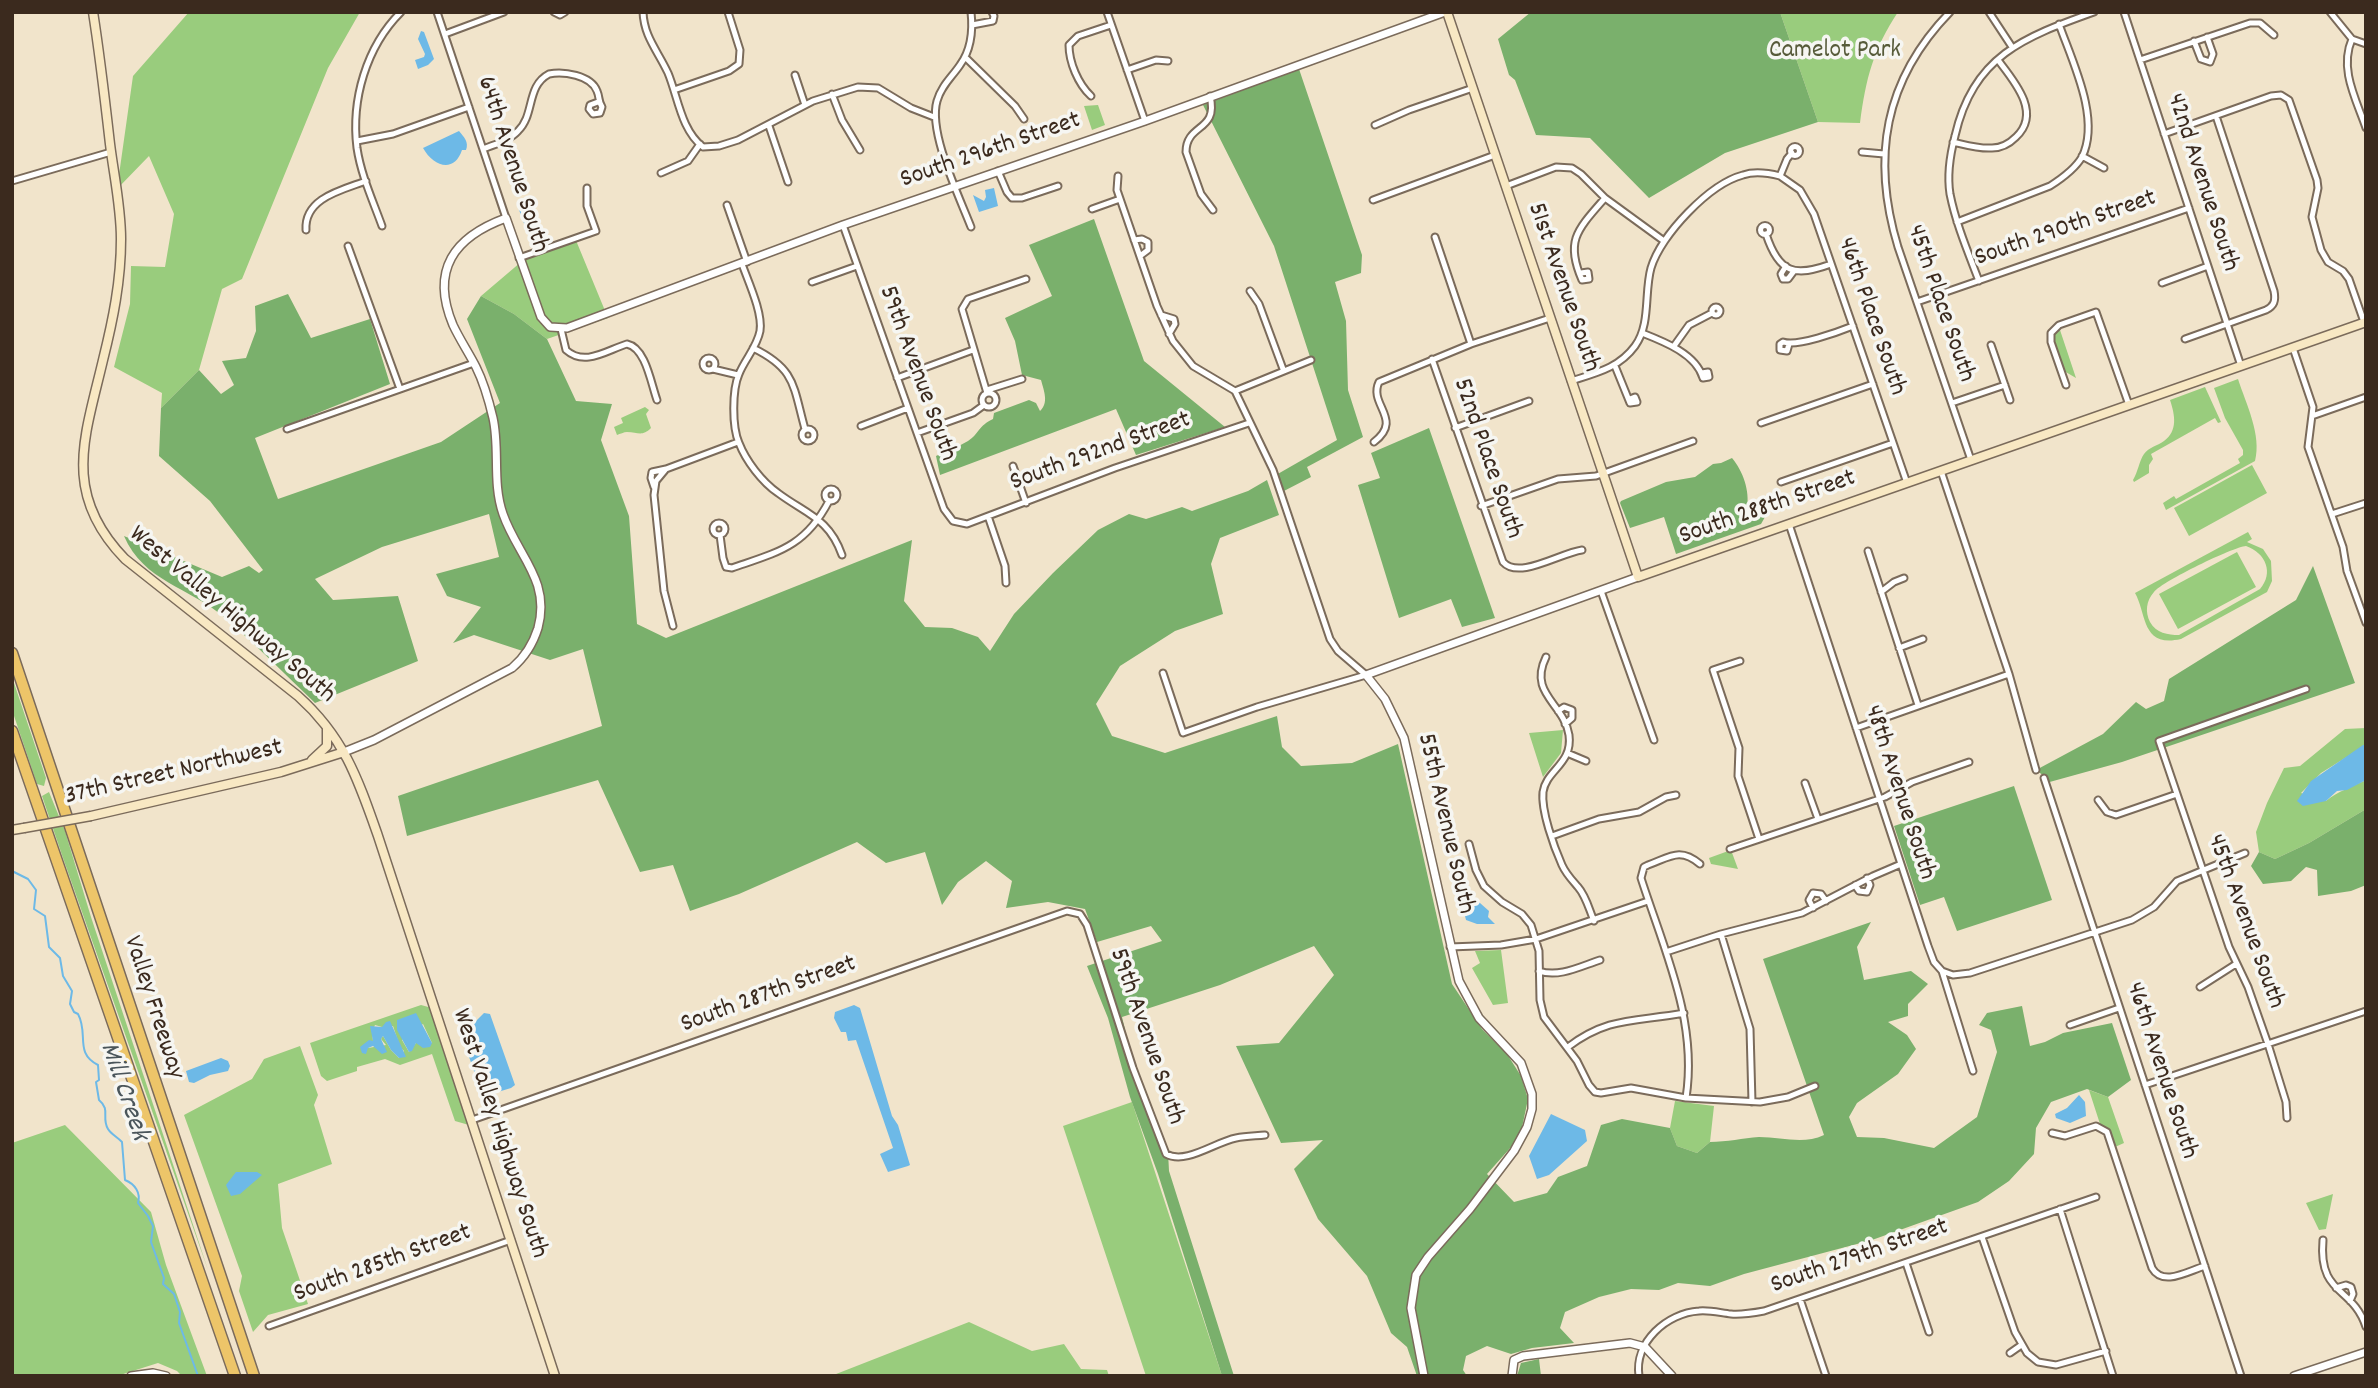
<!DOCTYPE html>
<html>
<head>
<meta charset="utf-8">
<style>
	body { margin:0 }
	#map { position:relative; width:2378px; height:1388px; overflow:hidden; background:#f1e4cb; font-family:Dekko,sans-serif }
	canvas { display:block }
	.frame { position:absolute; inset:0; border:14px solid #3b2a1e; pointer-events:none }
</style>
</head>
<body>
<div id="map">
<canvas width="2378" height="1388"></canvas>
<div class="frame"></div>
</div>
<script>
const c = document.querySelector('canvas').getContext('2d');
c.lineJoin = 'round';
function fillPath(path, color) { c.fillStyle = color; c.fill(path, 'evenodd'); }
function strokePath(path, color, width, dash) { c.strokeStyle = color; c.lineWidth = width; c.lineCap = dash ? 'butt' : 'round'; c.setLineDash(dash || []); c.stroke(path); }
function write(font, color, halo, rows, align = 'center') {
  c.font = font + ' Dekko,sans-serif'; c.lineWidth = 7; c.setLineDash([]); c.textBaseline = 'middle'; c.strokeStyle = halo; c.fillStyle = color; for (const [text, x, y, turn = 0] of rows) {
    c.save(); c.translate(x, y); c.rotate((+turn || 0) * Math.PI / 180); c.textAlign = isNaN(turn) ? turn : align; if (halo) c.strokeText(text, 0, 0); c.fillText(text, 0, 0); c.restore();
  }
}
const green = new Path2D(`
	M189,12H360L328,68L242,279L222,289L199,370L161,408L162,393L114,367L130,304L131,266L165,267L174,214L149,156L117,189L133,76Z
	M1780,12H1898C1873,50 1866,78 1860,123L1818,122Z
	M1098,105L1105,125L1092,130L1084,106Z
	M575,238L608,318L547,339L514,314L481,296L521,262L519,258Z
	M2060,330L2076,378L2064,371L2054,341L2053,336Z
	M2238,379C2246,404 2262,435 2255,461L2166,510L2163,503L2174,496L2176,499L2240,463L2238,459L2243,455V450L2225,418L2214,388Z
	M2205,387L2221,422L2218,423L2215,418L2151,454L2153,459L2149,465V473L2134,482L2133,480C2138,472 2139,461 2144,454C2149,447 2157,446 2164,441C2178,431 2175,415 2170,400Z
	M645,407L649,410L646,414L651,428C642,437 638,432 627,432C624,432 620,434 617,435L614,427L623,423L621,418Z
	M2252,465L2267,493L2189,536L2174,508Z
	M2248,532L2252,539L2247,542L2263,549L2271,561L2272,581L2267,592L2181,639C2141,648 2147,614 2135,593ZM2246,546C2266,553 2274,573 2260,589L2179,635C2168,635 2156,633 2150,622C2145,612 2146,601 2154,592C2163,581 2233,547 2246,546Z
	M2237,552L2256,587L2178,629L2159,594Z
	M12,677L46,778L44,786L37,784L12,710Z
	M2366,728V745L2321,773L2301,793L2326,801C2338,791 2352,787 2366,780V809L2309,843L2275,859L2259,852L2256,832L2267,803L2284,768L2300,766L2345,729Z
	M1563,730L1561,753L1543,777L1529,733Z
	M49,792L65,831L91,917L208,1270L63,858L42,796Z
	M1731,850L1738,869L1711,864L1709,858Z
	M1501,950L1508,1003L1493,1005L1472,968L1480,963L1475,951Z
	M421,1005L432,1008L469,1125L455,1121L432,1054L400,1065L385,1059L357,1067V1071L327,1081L321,1076L310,1043ZM423,1024L432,1043H416L409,1052L402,1040ZM375,1025L382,1027L393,1026L400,1047L404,1051L399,1058L391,1050L383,1036L381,1039L386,1045L368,1048L373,1041L372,1032Z
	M300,1046L318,1095L314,1105L332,1164L278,1184L282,1228L308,1304L268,1315L253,1332L239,1291L242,1276L184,1115L252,1079L264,1059Z
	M2089,1090L2108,1097L2124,1143L2115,1147L2109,1130L2100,1124Z
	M1675,1101L1714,1106L1710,1142L1697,1153L1677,1146L1670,1128Z
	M1132,1102L1222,1376H1146L1063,1126Z
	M65,1125L151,1212L166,1265L207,1376H182L177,1371L158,1363L117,1376H12V1143Z
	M2333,1194L2326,1229L2319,1230L2306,1203Z
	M969,1322L1032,1351L1064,1344L1081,1369L1107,1370L1109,1376H831Z`);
const forest = new Path2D(`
	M1531,12H1780L1818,122L1725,153L1649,198L1590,138L1536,135L1515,80L1509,75L1498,39Z
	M1299,69L1362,255L1361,273L1335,282L1346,321L1348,390L1363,437L1307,467L1311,477L1282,492L1276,475L1337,440L1274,246L1203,105Z
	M1094,219L1144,361L1225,427L1136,455L1116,409L940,475L936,456C946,451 958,447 968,441C978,435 979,425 993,419L994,413L1029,400L1036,403L1040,411C1049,403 1044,391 1041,380L1022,375L1015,341L1005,318L1052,296L1029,245Z
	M288,294L311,338L370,319L390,384L255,438L278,499L441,442L500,403L467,319L481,296L514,314L547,339L576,401L612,404L601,440L629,516L637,624L666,638L912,540L904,601L925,627L952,628L978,637L990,651L1014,614L1053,573L1098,530L1129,514L1146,519L1182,507L1192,511L1248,491L1267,480L1279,515L1220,538L1211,564L1223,614L1175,631L1120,666L1096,704L1112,736L1165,753L1277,716L1282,747L1301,766L1352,763L1398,744L1452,984L1482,1029L1507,1054L1521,1076L1528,1099L1520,1137L1487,1174L1514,1202L1547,1193L1558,1177L1587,1166L1601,1125L1622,1119L1670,1128L1677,1146L1697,1153L1710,1142C1727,1142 1743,1138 1759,1137C1782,1137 1803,1145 1824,1135L1763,959L1871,922L1857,947L1864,980L1911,971L1928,984L1908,1004V1016L1888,1022L1907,1035L1916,1049L1898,1074L1857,1103L1849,1117L1857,1137L1884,1138L1934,1148L1977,1117L1997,1052L1991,1030L1979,1025L1987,1013L2022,1006L2030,1046L2045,1042L2063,1033L2112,1023L2131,1080L2108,1097L2087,1089L2051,1102L2036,1128L2034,1154L2009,1181L1978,1202L1872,1240L1744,1274L1710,1286L1678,1283L1659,1290L1631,1289L1599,1297L1565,1312L1560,1328L1574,1343L1532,1348L1511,1354L1487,1346L1466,1356L1463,1370L1467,1376H1417L1407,1347L1391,1333L1367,1276L1318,1219L1294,1169L1323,1140L1281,1143L1236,1046L1279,1043L1334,975L1314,946L1220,985L1122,1017L1133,1063L1168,1152L1169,1171L1234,1376H1222L1158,1174L1130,1097L1108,1018L1087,966L1162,941L1151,926L1097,942L1085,909L1048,902L1006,908L1012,881L986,861L958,882L942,905L925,852L886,863L857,842L739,894L690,911L673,865L640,872L598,780L407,836L398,796L602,726L583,649L550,660L474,635L453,643L481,607L447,596L436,574L499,557L489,514L382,547L315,579L333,600L398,596L418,661L315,703C285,674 255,644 224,617C189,587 144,582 124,536L222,577L249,566L259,573L263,570L210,501L159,456L161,408L199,370L221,394L234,385L222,361L246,358L256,331L255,306Z
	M1429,428L1495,618L1462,627L1451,599L1399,618L1358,485L1380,478L1371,453Z
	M1732,458C1743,471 1750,491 1747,508L1765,517L1761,524L1676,554L1664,517L1630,528L1620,503L1621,501L1666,482L1695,477L1713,464L1721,463Z
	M2313,566L2355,683L2122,762L2046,783L2044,776L2036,770L2103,734L2136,702L2146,709L2164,701L2169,679L2296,600Z
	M2014,786L2052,900L1957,931L1944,897L1920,905L1894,826Z
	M2366,809V885L2351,891L2318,896L2317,870L2306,867L2291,881L2263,884L2251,866L2259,852L2275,859L2309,843Z
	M1539,1359L1541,1376H1517L1521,1363Z`);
const water = new Path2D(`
	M421,31L424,32L434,59L428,65L418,69L415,60L424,57L425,54L418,39Z
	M459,131C464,137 469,142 466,150H462C454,174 433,166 423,148Z
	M994,188L998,206L979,212L973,195L984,201L986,197L985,190Z
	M527,202L538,236L532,239L529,237L518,207Z
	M2363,745H2366V780L2347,790L2337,791L2326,801L2303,806L2297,801L2311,781Z
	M1462,887L1489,911L1488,917L1495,924H1477L1466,920L1459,892Z
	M854,1005L860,1008L892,1116L898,1125L910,1165L908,1166L888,1172L880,1154L893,1148L856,1040L848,1041L846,1032H841L834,1018L835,1012Z
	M416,1013L432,1043L430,1047L423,1048L416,1043L412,1051L409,1052L397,1030V1020Z
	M484,1013L490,1014L515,1085L511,1088L488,1095L481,1092L463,1039L464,1033Z
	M390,1021L406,1057L399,1058L391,1050L383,1036L381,1039L387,1052L382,1054L373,1046L368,1048L366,1054L362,1053L360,1047L369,1040L373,1041L370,1026L382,1027L386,1022Z
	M221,1058L228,1061L230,1066L228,1071L210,1075L194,1083L189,1082L186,1071Z
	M2079,1095L2085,1102L2086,1116L2070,1123L2056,1118L2055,1114L2067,1108Z
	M1551,1114L1585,1130L1587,1141L1549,1175L1537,1179L1529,1156Z
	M236,1172H257L262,1175L240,1194L231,1196L226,1185Z`);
const stream = new Path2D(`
	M12,871L28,879L36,890L34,909L45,916L49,947L60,958L63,976L72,991L70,1004L74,1012L78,1014C89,1034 74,1053 98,1065L99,1080L96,1082L99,1100C111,1110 101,1117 108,1129C111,1134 117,1137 122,1142L125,1180C135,1184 141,1193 138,1203L148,1216L153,1226L151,1242L164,1278L163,1284L174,1294L180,1312L179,1323L198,1376`);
const minor = new Path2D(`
	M437,12L506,218
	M554,12L560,15L565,12
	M643,12C644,37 658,51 668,73C678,97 681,130 703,147L719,146L738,140L813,101L858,87L878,88L911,108L934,117
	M971,12C973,30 971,50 960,65C952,77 941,86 937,101C928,132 959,196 971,227
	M1107,12L1145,121
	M1950,12C1884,80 1871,158 1898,247L1971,460
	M1989,12L2012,47
	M2124,12L2241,366
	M2330,12L2352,39C2339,69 2356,99 2366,128
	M972,25L993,21L994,16L992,12
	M445,34L504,12
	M2352,39L2366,44
	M2194,41L2201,59L2210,62L2213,54L2207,37
	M965,57L1015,106L1024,119
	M2140,60L2250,23H2260L2274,35
	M1127,70L1156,60L1168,61
	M795,75L805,105
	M674,90L729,71L739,64L740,50L728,12
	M832,94L842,120L860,150
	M1091,96C1078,84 1069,62 1069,45L1078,36L1111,25
	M1210,96C1219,132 1186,123 1186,152L1201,194L1213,210
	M1375,125L1409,110L1473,88
	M769,126L788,182
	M2164,134L2271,96L2281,95L2289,100L2317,180L2318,188L2312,217L2321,250L2328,262L2343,271L2349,279L2364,322
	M357,141L393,134L469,107
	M1953,142C1966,145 1979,149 1992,148C2001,148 2010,143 2016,137C2042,113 2014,81 1998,60
	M1790.5 151a4.5 4.5 0 1 1 9 0a4.5 4.5 0 1 1-9 0Z
	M483,149C495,144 509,141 518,131C535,115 526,86 549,74C563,71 591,75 597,91C600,98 598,101 602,107L600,113L593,114L589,109L590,105L598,102
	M1862,152L1884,154
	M2082,156L2104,168
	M998,171L1007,192L1012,198H1022L1058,186
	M661,173L688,161L700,144
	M1118,176L1117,190L1157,306L1173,341L1193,366L1235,391L1273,470L1330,639L1338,651L1366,675
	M1780,176L1800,190L1814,214L1907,483
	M12,181L111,152
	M1506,186L1556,167L1572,168L1581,174L1605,198L1664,241
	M1373,200L1495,155
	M727,205L747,262
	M1092,209L1120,199
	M1957,222L2050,186C2061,179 2075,169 2082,157C2101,119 2072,61 2059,24
	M843,225L944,509L953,521L967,524L1115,468L1249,423
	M1760.5 230a4.5 4.5 0 1 1 9 0a4.5 4.5 0 1 1-9 0Z
	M382,226C373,201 361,175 357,148C351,100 366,47 401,12
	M306,230C304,198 342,190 366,181
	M1766,234C1779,274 1795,277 1831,264
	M1435,237L1471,344
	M1134,240L1142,239L1148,242V250L1140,256
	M348,246L400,389
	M519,258L596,231L587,206V188
	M742,264C748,281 763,313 760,331C757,347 745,359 739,374C732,390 732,427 739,443C746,461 762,482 778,493C806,514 829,518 842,555
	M1786,266L1781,274L1783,279H1788L1794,271
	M1581,273L1588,272L1589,279L1582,280C1565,241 1577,230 1605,198
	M1979,281C1968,252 1956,224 1950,194C1947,175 1950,155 1955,136C1973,56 2024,37 2094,12
	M812,282L857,266
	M2162,283L2208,266
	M1250,291L1259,304L1283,369
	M1917,302L2189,208
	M1712 311a4 4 0 1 1 8 0a4 4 0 1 1-8 0Z
	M1161,315L1174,319L1175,324L1169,334
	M561,329L566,350C585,367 607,350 627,344C646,348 651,384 657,400
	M1642,333C1665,342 1696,354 1703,378L1709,377L1708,372L1702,373
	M2185,339L2266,310C2274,306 2276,301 2274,291L2216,116
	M1789,344L1787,351L1780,350V344L1783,342C1797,347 1838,332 1853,326
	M1991,345L2010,400
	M1674,346L1689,325L1712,313
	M753,348C796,369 793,386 805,429
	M2293,348L2313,407L2308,447L2343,547L2347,571L2366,623
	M703 364a6 6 0 1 1 12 0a6 6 0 1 1-12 0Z
	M1432,359L1503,562C1519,580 1560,553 1582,550
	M1615,366L1630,403L1637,402L1635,397L1630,399
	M713,369L738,375
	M897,378L973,350
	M1571,381C1596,373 1619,368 1635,346C1651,324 1644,293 1651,268C1661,235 1709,184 1743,175C1755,171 1768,173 1780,176L1787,159L1792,153
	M2066,385L2051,342V333L2059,325L2096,312L2129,405
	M987,390L1022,379
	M1235,391L1311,360
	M987,393L962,309L968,299L1026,279
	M982 400a7 7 0 1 1 14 0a7 7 0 1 1-14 0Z
	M1952,403L2005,385
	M2312,416L2366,397
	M1761,423L1873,384
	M861,426L908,408
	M1455,428L1529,401
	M802 435a6 6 0 1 1 12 0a6 6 0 1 1-12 0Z
	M287,429L474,363
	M917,433L973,413L984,405
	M1374,442C1404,419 1368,405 1379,382L1471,344L1550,318
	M1013,466L1026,503
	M1941,471L2009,674L2036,770
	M1781,482L1893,443
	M654,487L651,478L652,472L666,469
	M825 495a6 6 0 1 1 12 0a6 6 0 1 1-12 0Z
	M1481,506L1558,479L1596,476L1693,441
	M2332,514L2366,503
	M988,516L1005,566L1006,583
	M713 529a6 6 0 1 1 12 0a6 6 0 1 1-12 0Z
	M1789,524L1928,946L1934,962L1942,971L1973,1071
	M720,535L723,558L726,567L732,568C778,552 805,547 829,501
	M1868,551L1918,705
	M1601,591L1654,740
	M1881,592L1894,582L1904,578
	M673,626L664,591L654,495L656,481L666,469L738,442
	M1899,648L1923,639
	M1546,657C1528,694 1564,703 1569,735C1573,764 1546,770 1543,792C1541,811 1554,847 1562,865C1566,874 1572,880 1578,887C1586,896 1589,909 1594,921
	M1740,661L1713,670L1739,748L1738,776L1759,839
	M1163,673L1183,733L1257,707L1366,675
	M1558,711L1564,707L1572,710V718L1565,724
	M1856,728L2009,674
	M1567,753L1586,761
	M2044,778L2241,1376
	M1805,783L1818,819
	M2098,800L2107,812L2116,815L2177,794
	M1552,836L1599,819L1639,812L1666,797L1676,795
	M1469,844L1476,870L1484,886L1502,902L1522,914L1531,925L1539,951L1540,1000L1544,1017L1577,1061L1589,1085L1595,1092L1601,1093L1631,1088L1686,1098L1760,1102L1788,1097L1815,1086
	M1730,849L1885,797L1912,782L1969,762
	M1855,885L1859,891L1867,892L1870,885L1867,878
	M1813,908L1809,900L1813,893L1821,894L1826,901
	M1721,934L1750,1029L1752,1102
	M1450,947L1501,945L1536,939L1648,901
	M1666,952L1721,934L1802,913L1873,876L1901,864
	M1539,971C1559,978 1581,966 1600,960
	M1942,971L1953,975L1970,973L2132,920L2154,907L2177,881L2245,853
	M2200,987L2236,964
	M2070,1025L2119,1008
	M1568,1047C1609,1016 1636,1022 1684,1013
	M2145,1085L2366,1011
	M1686,1098C1698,1021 1664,950 1641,878L1644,867L1648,865C1670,857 1680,847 1700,864
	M2287,1118L2286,1102L2268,1044L2248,987L2229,947L2159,741L2306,689
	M472,1120L1067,911L1080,914L1087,925L1133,1068L1166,1154C1186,1165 1215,1142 1236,1138C1246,1136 1256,1136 1265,1135
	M2052,1133L2065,1136L2096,1126L2107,1132L2152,1268C2163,1287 2188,1271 2205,1266
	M2060,1209L2113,1376
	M1982,1237L2015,1332L2027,1353L2038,1362L2056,1365L2106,1351
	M2323,1240C2318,1296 2353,1286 2366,1327
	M1906,1263L1929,1332
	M2336,1288L2346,1285L2351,1287L2353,1294L2350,1301
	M1800,1299L1826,1376
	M269,1326L511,1240
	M2010,1353L2020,1346
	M1639,1376C1634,1342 1667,1313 1699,1311C1710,1310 1721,1313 1731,1314C1742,1315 1753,1313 1764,1311L2096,1197`);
const tertiary = new Path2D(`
	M344,752L374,740L512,668C525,657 533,644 538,628C551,580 517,555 503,514C492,483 500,449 493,418C489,401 484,383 476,367C469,353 460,340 453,325C430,270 454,237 506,218L541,317L550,327L567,328L843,225L1145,121L1445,12
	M131,1376L153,1373L166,1376
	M1424,1376L1411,1308L1416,1275L1428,1257L1470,1209L1514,1151L1527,1127L1532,1109V1094L1521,1063L1479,1018L1459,981L1404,738L1385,699L1366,675L1638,577
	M1512,1376L1514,1360L1523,1356L1630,1343L1645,1347L1672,1376
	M2294,1376L2366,1352`);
const secondary = new Path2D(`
	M93,12C100,56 105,100 110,144C114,176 121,207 121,239C121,281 113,320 103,360C85,437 61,493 125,559L298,696C344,737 358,779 378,836L555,1376
	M1447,12L1638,577L2366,322
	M312,760L327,746V728
	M91,816L281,772L344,752
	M12,830L24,828`);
const motorway = new Path2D(`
	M12,653L254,1376
	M12,731L235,1376`);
const secondaryBridge = new Path2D(`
	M24,828L91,816`);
const parkNames = [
	["Camelot Park",1835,52]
];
const streetNames = [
	["South 296th Street",991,152,-19],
	["64th Avenue South",511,165,72],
	["42nd Avenue South",2201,183,72],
	["South 290th Street",2066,230,-19],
	["51st Avenue South",1562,288,71],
	["45th Place South",1939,304,71],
	["46th Place South",1870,317,71],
	["59th Avenue South",916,374,70],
	["South 292nd Street",1101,453,-20],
	["52nd Place South",1486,459,71],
	["South 288th Street",1768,509,-19],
	["West Valley Highway South",231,616,40],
	["37th Street Northwest",174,774,-13],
	["48th Avenue South",1898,793,72],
	["55th Avenue South",1444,824,77],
	["45th Avenue South",2244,922,70],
	["South 287th Street",769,996,-20],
	["Valley Freeway",152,1008,72],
	["59th Avenue South",1145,1037,71],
	["46th Avenue South",2160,1071,72],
	["West Valley Highway South",498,1134,72],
	["South 279th Street",1860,1258,-19],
	["South 285th Street",383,1265,-20]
];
const waterNames = [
	["Mill Creek",122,1092,71]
];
fillPath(green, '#99cc7d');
fillPath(forest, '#7ab06c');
fillPath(water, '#6db9e7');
strokePath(stream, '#6db9e7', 2);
strokePath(minor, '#7b6b5b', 9);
strokePath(tertiary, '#7b6b5b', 10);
strokePath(secondary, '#7b6b5b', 11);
strokePath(motorway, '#7b6b5b', 13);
strokePath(minor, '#fff', 5);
strokePath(tertiary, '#fff', 7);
strokePath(secondary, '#f8e8c3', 8);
strokePath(motorway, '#edc569', 10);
strokePath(secondaryBridge, '#7b6b5b', 11, []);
strokePath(secondaryBridge, '#f8e8c3', 8);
write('26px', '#575b3a', '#f6f6f2', parkNames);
write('26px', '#3b2a1e', '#f6f6f2', streetNames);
write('italic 28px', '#4a555a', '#f6f6f2', waterNames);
</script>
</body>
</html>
